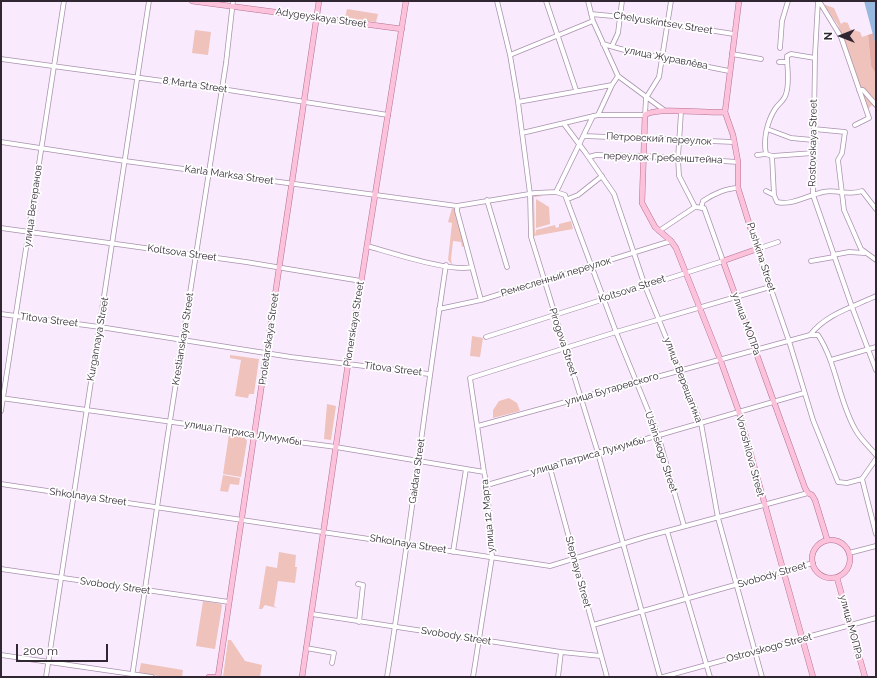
<!DOCTYPE html>
<html>
<head>
<meta charset="utf-8">
<style>
	body { margin:0 }
	#map { position:relative; width:877px; height:678px; overflow:hidden; background:#f9ebfd; font-family:Raleway,sans-serif }
	canvas { display:block }
	.frame { position:absolute; inset:0; border:2px solid #312733; pointer-events:none }
	.north { position:absolute; left:821px; top:16px; width:40px; height:40px; -webkit-text-stroke:3px #fefefe; paint-order:stroke; rotate:270deg; font-size:11px; font-weight:700; line-height:16px; text-align:center; color:#312733 }
	.north::after { content:''; display:block; margin:auto; width:14px; height:18px; background:#312733; clip-path:polygon(50% 0,100% 100%,50% 72%,0 100%) }
	.scale { position:absolute; left:16px; top:644px; width:92px; height:18px; box-sizing:border-box; border:2px solid #312733; border-top:0; padding-left:5px; font-size:12px; line-height:14px; white-space:nowrap; color:#312733; -webkit-text-stroke:3px #fefefe; paint-order:stroke }
</style>
</head>
<body>
<div id="map">
<canvas width="877" height="678"></canvas>
<div class="frame"></div>
<div class="north">N</div>
<div class="scale">200 m</div>
</div>
<script>
const c = document.querySelector('canvas').getContext('2d');
c.lineJoin = 'round';
function fillPath(path, color) { c.fillStyle = color; c.fill(path, 'evenodd'); }
function strokePath(path, color, width, dash) { c.strokeStyle = color; c.lineWidth = width; c.lineCap = dash ? 'butt' : 'round'; c.setLineDash(dash || []); c.stroke(path); }
function write(font, color, halo, rows, align = 'center') {
  c.font = font + ' Raleway,sans-serif'; c.lineWidth = 3.5; c.setLineDash([]); c.textBaseline = 'middle'; c.strokeStyle = halo; c.fillStyle = color; for (const [text, x, y, turn = 0] of rows) {
    c.save(); c.translate(x, y); c.rotate((+turn || 0) * Math.PI / 180); c.textAlign = isNaN(turn) ? turn : align; if (halo) c.strokeText(text, 0, 0); c.fillText(text, 0, 0); c.restore();
  }
}
const green = new Path2D(`
	M823,4L834,8L841,24L844,22L848,23L850,29L860,32L862,37L868,35L871,66L876,74V109L872,105L868,109L838,25Z
	M347,9L378,14L376,22L345,18Z
	M195,30L211,32L208,55L192,53Z
	M534,195L543,196L534,197L535,235L536,230L555,225L556,228L559,227V224L571,221L573,229L534,236L532,198Z
	M536,199L549,207L550,224L536,228Z
	M452,208L455,209L465,246L462,247L461,242L453,241L451,259L452,265L448,260L452,223L448,222Z
	M472,336L483,338L480,357L470,356Z
	M230,355L259,359L254,394H249L248,398L235,396L241,360L230,358Z
	M509,398L517,403L520,411L493,418V410L499,401Z
	M327,404L336,406L331,440L324,439Z
	M229,434L244,437L247,441L241,477L223,474Z
	M223,475L240,478L239,485L230,484L228,492L220,491Z
	M279,552L296,555L295,567H297L295,583L278,581L274,606L277,608L265,605L262,609H259L266,566L277,568Z
	M203,601L221,604L222,606L215,649L196,646Z
	M228,640H231L245,661L262,665L260,677H223Z
	M141,663L183,670L182,677H165L139,673Z`);
const forest = new Path2D(`
	M874,33L876,47V74L871,66L868,35Z`);
const water = new Path2D(`
	M864,1H876V46Z`);
const minor = new Path2D(`
	M497,1L510,55L518,102L530,194L531,237L598,453L660,677
	M546,1L576,90
	M588,1L593,21L618,76L664,110
	M818,1L815,55L813,195L852,307L876,370
	M819,1L841,37L869,118L855,125
	M591,14L623,17L734,34
	M603,44L628,51L729,71
	M612,46L618,33L622,1
	M780,48L782,21L788,1
	M732,54L761,59
	M510,55L593,21
	M1,59L222,89L388,115
	M779,62H787
	M859,90H863L876,105
	M518,102L612,85L618,76
	M598,115L612,85
	M564,124L585,152L614,194L645,286L701,423L718,518L762,677
	M767,129L791,138L813,140
	M814,129L845,132L842,153L838,160L844,210L861,249L876,260
	M522,133L598,115H645L646,98L659,77L671,1
	M584,136L734,142
	M1,142L125,161L457,206L535,193L556,192L565,195L616,332L658,435L684,526
	M766,154C763,139 767,122 775,109C779,103 784,101 786,94C790,82 787,69 787,56L791,54L815,58
	M757,155L766,154L772,156L813,153
	M772,156L774,195L777,202C791,206 809,195 823,192C837,189 848,196 862,191L876,209
	M589,157L596,155L643,156L738,162
	M766,191L774,195
	M556,192L593,116
	M568,199L578,195L602,176
	M487,200L507,267
	M457,206V211L481,300
	M701,208L703,201C713,194 727,188 738,188
	M1,228L246,262L361,281
	M659,231L695,207
	M778,242L757,249L789,341L813,420L838,482L847,483L862,479
	M367,246C389,252 453,273 472,267
	M833,255L849,252L864,253
	M811,261L834,257
	M439,309L481,300L671,241
	M1,314L100,327L291,357L429,374
	M810,335H818C837,364 838,399 855,429C860,439 869,446 876,455
	M486,337L723,261L704,208L695,207L679,176L678,158L681,112
	M831,360L876,347
	M1,398L215,428L260,437L336,447L484,472
	M1,411L64,1
	M478,426L810,335C826,314 853,307 876,296
	M550,468L607,677
	M862,479L876,534
	M862,479L876,459
	M1,484L550,566L645,537L808,493
	M487,485L804,393
	M667,531L710,677
	M453,552L466,469
	M849,553L876,546
	M1,569L229,602
	M358,584L363,585L359,622
	M312,614L561,652L601,656
	M593,625L813,563
	M306,648L334,653L332,663
	M1,655L152,677
	M46,677L149,1
	M132,677L167,440L226,63L233,1
	M387,677C409,540 425,403 446,265
	M473,677L492,557L487,485L484,472L470,378L616,332L770,287
	M558,677L561,652
	M663,677L876,618`);
const major = new Path2D(`
	M192,1L402,29
	M739,1L725,112L733,135L738,162V188L757,249L723,261L805,488L808,493L812,495L815,500L827,539
	M725,112C705,114 658,106 645,115L642,203L655,227L671,241L676,248L720,359L739,412L813,677
	M812 559a19 19 0 1 1 38 0a19 19 0 1 1-38 0Z
	M837,578L865,677
	M209,677H218
	M218,677L319,1
	M302,677L348,364L406,1`);
const streetNames = [
	["Adygeyskaya Street",321,18,8],
	["Chelyuskintsev Street",663,23,9],
	["улица Журавлёва",666,58,11],
	["8 Marta Street",195,85,8],
	["Петровский переулок",659,139,3],
	["Rostovskaya Street",813,143,-89],
	["переулок Гребенштейна",663,158,2],
	["Karla Marksa Street",229,175,8],
	["улица Ветеранов",33,206,-82],
	["Koltsova Street",182,253,8],
	["Pushkina Street",761,257,72],
	["Ремесленный переулок",556,277,-17],
	["Koltsova Street",632,289,-18],
	["Titova Street",49,320,7],
	["Pionerskaya Street",354,324,-81],
	["улица МОПРа",746,324,70],
	["Kurgannaya Street",98,339,-80],
	["Krestianskaya Street",183,339,-81],
	["Proletarskaya Street",269,339,-82],
	["Pirogova Street",563,342,72],
	["Titova Street",393,369,7],
	["улица Верещагина",683,380,69],
	["улица Бутаревского",612,389,-16],
	["улица Патриса Лумумбы",243,433,9],
	["Ushinskogo Street",661,452,72],
	["улица Патриса Лумумбы",588,456,-16],
	["Voroshilova Street",750,456,75],
	["Gaidara Street",417,471,-82],
	["Shkolnaya Street",88,497,8],
	["улица 12 Марта",488,516,-95],
	["Shkolnaya Street",408,544,9],
	["Stepnaya Street",578,572,75],
	["Svobody Street",772,575,-16],
	["Svobody Street",115,586,8],
	["улица МОПРа",851,627,75],
	["Svobody Street",456,636,9],
	["Ostrovskogo Street",769,648,-15]
];
fillPath(green, '#efc2bc');
fillPath(forest, '#e4aca4');
fillPath(water, '#97b8df');
strokePath(minor, '#a992ae', 5.5);
strokePath(major, '#b57191', 6);
strokePath(minor, '#fff', 4);
strokePath(major, '#fdc2db', 5);
write('10px', '#312733', '#fefefe', streetNames);
</script>
</body>
</html>
